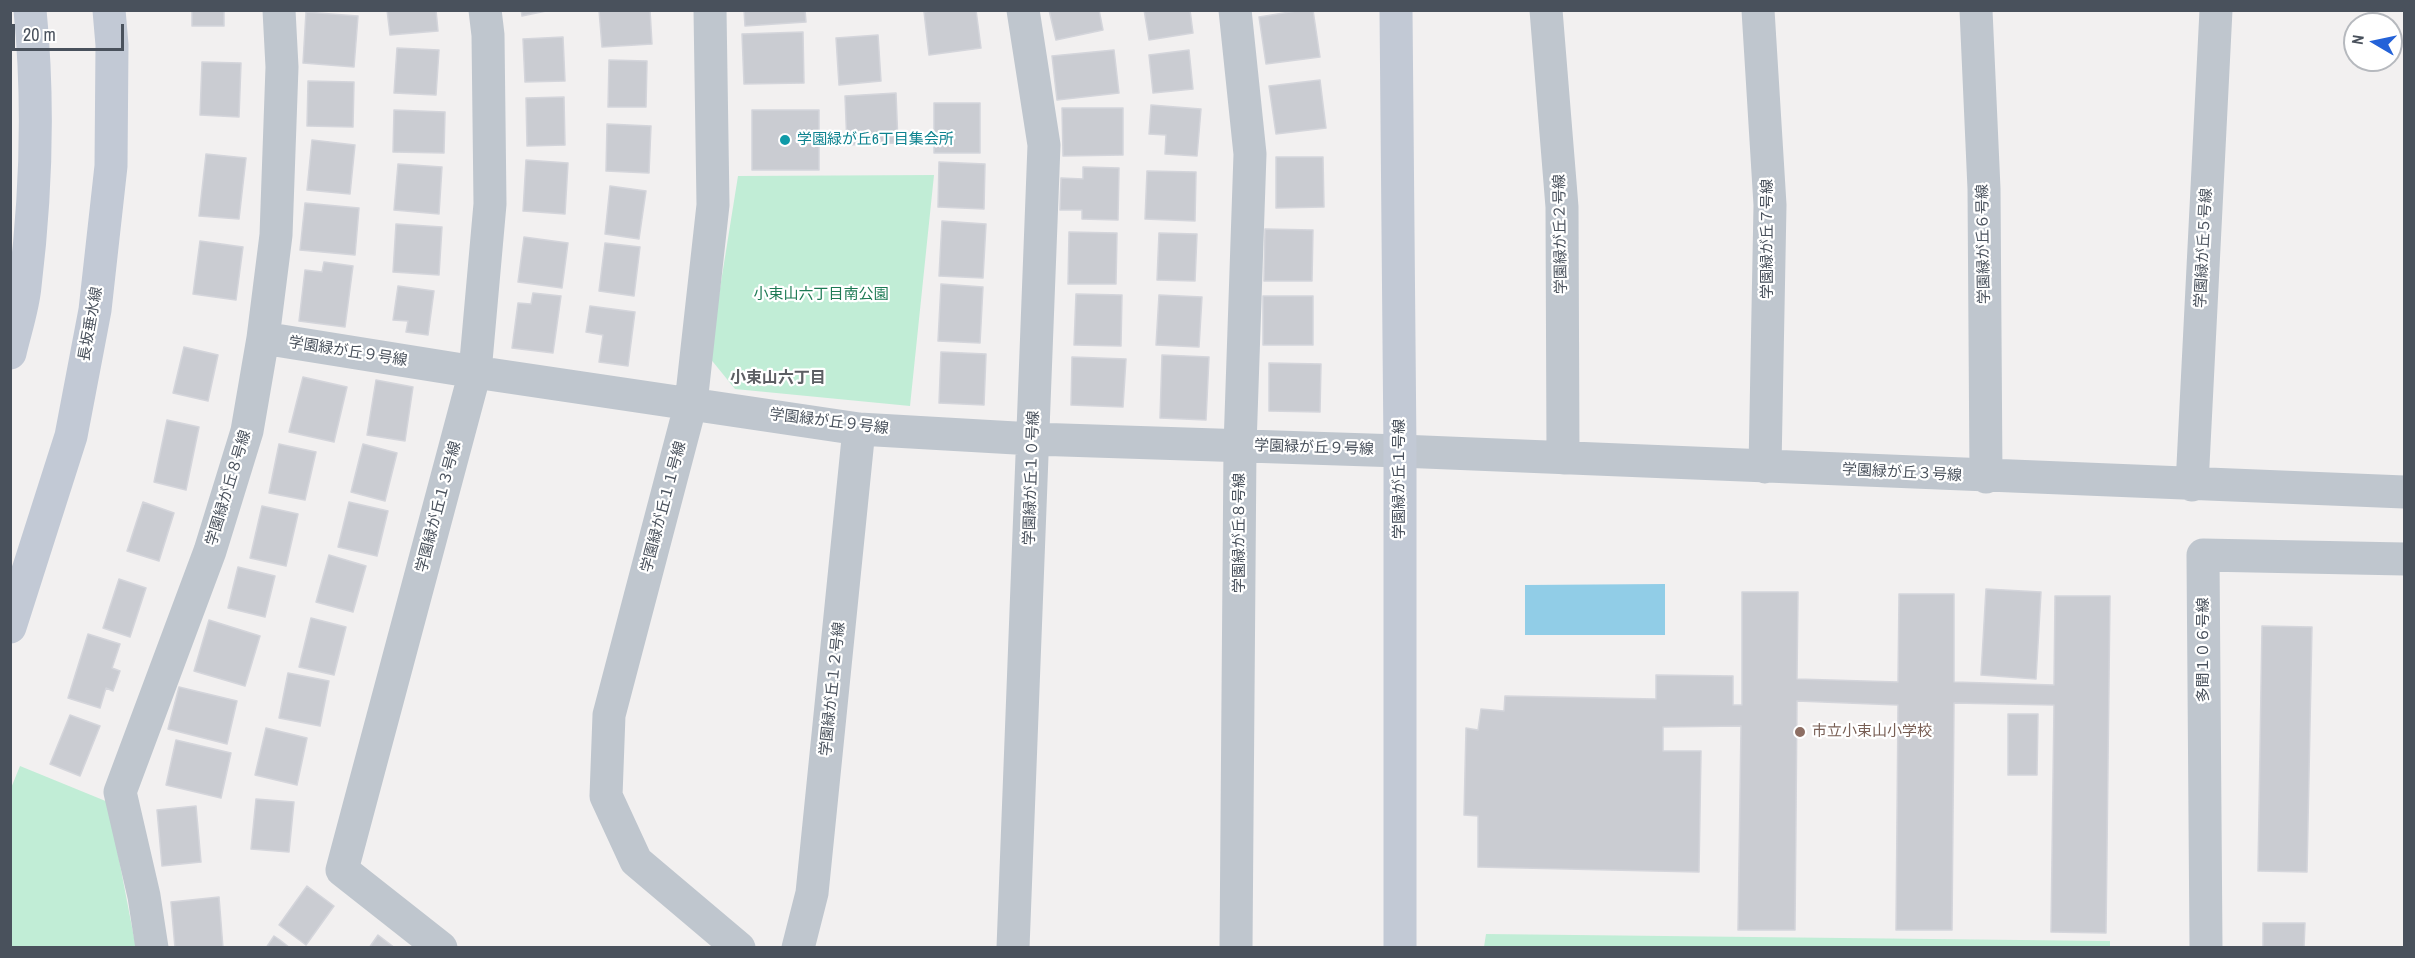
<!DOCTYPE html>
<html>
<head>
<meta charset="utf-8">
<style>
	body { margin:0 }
	#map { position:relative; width:2415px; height:958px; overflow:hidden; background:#f2f0f0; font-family:"Archivo Narrow",sans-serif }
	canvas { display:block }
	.frame { position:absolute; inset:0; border:12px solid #49515c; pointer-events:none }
	.north { position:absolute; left:2343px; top:12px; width:60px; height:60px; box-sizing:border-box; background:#fff; border:2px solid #b6b9be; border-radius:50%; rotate:279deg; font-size:16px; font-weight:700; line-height:24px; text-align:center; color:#49515c }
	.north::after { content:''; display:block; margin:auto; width:21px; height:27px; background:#2462d8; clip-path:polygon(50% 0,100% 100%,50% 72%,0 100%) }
	.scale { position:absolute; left:12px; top:24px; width:112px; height:27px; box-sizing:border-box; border:3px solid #49515c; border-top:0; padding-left:8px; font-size:18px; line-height:21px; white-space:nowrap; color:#49515c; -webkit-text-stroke:4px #fff; paint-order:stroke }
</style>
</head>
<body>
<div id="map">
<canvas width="2415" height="958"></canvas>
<div class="frame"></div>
<div class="north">N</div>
<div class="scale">20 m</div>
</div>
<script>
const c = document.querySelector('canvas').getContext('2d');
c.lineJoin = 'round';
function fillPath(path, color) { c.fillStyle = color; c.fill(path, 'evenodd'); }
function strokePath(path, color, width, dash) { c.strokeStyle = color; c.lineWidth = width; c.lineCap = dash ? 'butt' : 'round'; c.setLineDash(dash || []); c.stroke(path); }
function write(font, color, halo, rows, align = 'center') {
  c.font = font + ' "Archivo Narrow","Noto Sans JP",sans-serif'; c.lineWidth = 4.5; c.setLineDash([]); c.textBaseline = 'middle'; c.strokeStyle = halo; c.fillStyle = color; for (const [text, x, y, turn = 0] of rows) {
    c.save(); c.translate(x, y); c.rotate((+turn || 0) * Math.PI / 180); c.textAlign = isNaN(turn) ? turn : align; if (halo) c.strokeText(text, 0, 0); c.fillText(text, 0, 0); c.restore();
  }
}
const green = new Path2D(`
	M934,175L910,406L735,389L709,357L738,176Z
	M20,766L108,802L136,948H11V788Z
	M1486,934L2110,941V947H1484Z`);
const water = new Path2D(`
	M1665,584V635H1525V585Z`);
const building = new Path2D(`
	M192,10H224V26H192Z
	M387,10H436L438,31L390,35Z
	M521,10H551L522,16Z
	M599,10H650L652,44L602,47Z
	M744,10H805L806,22L745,26Z
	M935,10H976L981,48L929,55L924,12Z
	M1049,10H1099L1103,30L1056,40Z
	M1144,10H1190L1193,33L1149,40Z
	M1302,10H1313L1320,57L1266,64L1259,17Z
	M306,12L358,16L354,67L303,63Z
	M803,32L804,83L744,84L742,34Z
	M878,35L881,81L839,85L836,38Z
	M563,37L565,81L525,82L523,39Z
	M397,48L439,50L436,95L394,93Z
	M1114,50L1119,93L1057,100L1052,56Z
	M1189,50L1193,89L1153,93L1149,55Z
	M609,60L647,61L646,107H608Z
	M202,62L241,63L239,117L200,115Z
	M1320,80L1326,128L1276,134L1269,86Z
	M308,81L354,82L353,127L307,126Z
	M896,93L898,143L847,145L845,96Z
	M564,97L565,145L527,146L526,98Z
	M934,103H980V153H934Z
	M1151,105L1201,109L1197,156L1165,154L1166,135L1149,134Z
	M1062,108H1123V155L1063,156Z
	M394,110L445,112L444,153L393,152Z
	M752,110H819V170H752Z
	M607,124L651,126L649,173L606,171Z
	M312,140L355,145L350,194L307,190Z
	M206,154L246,158L239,219L199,216Z
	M1276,157H1323L1324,207L1276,208Z
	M526,160L568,163L565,214L523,211Z
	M939,162L985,164L984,209L938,207Z
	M398,164L442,167L439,214L394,210Z
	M1083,167L1119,168L1118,220L1082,219V210H1060L1061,178L1083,179Z
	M1147,171L1196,172L1195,221L1145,219Z
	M610,186L646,191L639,239L605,234Z
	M305,203L359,208L355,255L300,250Z
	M942,221L986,224L983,278L939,276Z
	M396,224L442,227L439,275L393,272Z
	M1265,229L1313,230L1312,281H1264Z
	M1069,232L1117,233L1116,284H1068Z
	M1159,233L1197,234L1195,281L1157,280Z
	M524,237L568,243L562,288L518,282Z
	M200,241L243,247L236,300L193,294Z
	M605,243L640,247L634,296L599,291Z
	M324,262L353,266L345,327L299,321L305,270L322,272Z
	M941,284L983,287L980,343L938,341Z
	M398,286L434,291L428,335L406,332L408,321L393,320Z
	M533,293L561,296L553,353L512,348L518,303L531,304Z
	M1076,294L1122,295L1121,346L1074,345Z
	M1159,295L1202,297L1199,347L1156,345Z
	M1263,296H1313V345H1263Z
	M590,306L635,312L628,366L599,362L603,335L586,332Z
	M184,347L218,355L208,401L173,393Z
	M941,352L986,354L984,405L939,403Z
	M1162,355L1209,357L1206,420L1160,418Z
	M1072,357L1126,359L1123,407L1071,405Z
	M1269,363L1321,364L1320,412L1269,411Z
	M303,377L347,387L334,442L289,432Z
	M376,380L413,387L405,441L367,435Z
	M167,420L199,427L186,490L154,482Z
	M279,444L316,452L305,500L269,493Z
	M363,444L397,453L385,501L351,492Z
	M143,502L174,513L159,561L127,551Z
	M349,502L388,511L377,556L338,547Z
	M262,506L298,514L286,566L250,558Z
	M329,555L366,566L353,612L316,602Z
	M238,567L275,576L265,617L228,608Z
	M119,579L146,588L130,637L103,628Z
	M1986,589L2041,592L2036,679L1981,675Z
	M1742,592H1798L1797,679L1898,682L1899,594H1954V682L2054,685L2055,596H2110L2106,933L2051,932L2054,705L1954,703L1952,930H1896L1898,705L1797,701L1795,930H1738L1741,726L1663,727V751H1701L1699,872L1478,867V816L1464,815L1466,728L1478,730L1481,709L1504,711L1505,696L1656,699V675L1733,676V705H1742Z
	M311,618L346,627L334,675L299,667Z
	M209,620L260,636L245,686L194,671Z
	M2262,626L2312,627L2307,872L2258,871Z
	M88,634L120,644L112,668L120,671L113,691L106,688L100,708L68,698Z
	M288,673L329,681L320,726L279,718Z
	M179,687L237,701L227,744L168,729Z
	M2008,714H2038L2037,775H2008Z
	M70,715L100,726L80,776L50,764Z
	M266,728L307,738L297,785L255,775Z
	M176,740L231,753L221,798L166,785Z
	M256,799L294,802L289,852L251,849Z
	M196,806L201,862L162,866L157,810Z
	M307,886L334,906L306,945L279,925Z
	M219,897L223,948H175L171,902Z
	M2263,923H2305L2304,948H2263Z
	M378,935L395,948H369Z
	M274,936L280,940L290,948H266Z`);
const street = new Path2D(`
	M710,10L713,205L691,403L609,715L606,796L636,861L739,948
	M1235,10L1250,154L1240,446L1236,948
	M1546,10L1562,207L1563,458
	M1758,10L1770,205L1765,467
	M1976,10L1984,189L1986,477
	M263,338L475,372L859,429L1033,439L1400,451L2404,492
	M2192,485L2216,10
	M152,948L144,896L120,792L210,551L247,431L263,338L276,235L282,67L279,10
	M441,948L342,870L475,372L490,204L488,35L485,10
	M798,948L812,893L859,429
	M1013,948L1044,145L1023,10
	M2206,948L2203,555L2404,559`);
const secondary = new Path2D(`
	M1396,10L1400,451V948
	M10,353C15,331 23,308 25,286C36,195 39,101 30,10
	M10,627L71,436L95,310L111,166L112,45L109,10`);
const markers = [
	[785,140,6,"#0f9aa8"],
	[1800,732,6,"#8d6e63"]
];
const cultureNames = [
	["学園緑が丘6丁目集会所",797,140]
];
const streetNames = [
	["学園緑が丘２号線",1561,234,-91],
	["学園緑が丘７号線",1768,239,-90],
	["学園緑が丘６号線",1984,244,-91],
	["学園緑が丘５号線",2204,248,-87],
	["長坂垂水線",91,324,-80],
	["学園緑が丘９号線",348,352,9],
	["学園緑が丘９号線",829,422,7],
	["学園緑が丘９号線",1314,448,2],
	["学園緑が丘３号線",1902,473,3],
	["学園緑が丘１０号線",1032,478,-88],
	["学園緑が丘１号線",1400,479,-90],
	["学園緑が丘８号線",229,488,-73],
	["学園緑が丘１３号線",439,507,-75],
	["学園緑が丘１１号線",664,507,-75],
	["学園緑が丘８号線",1240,533,-90],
	["多聞１０６号線",2204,650,-90],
	["学園緑が丘１２号線",833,689,-84]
];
const parkNames = [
	["小束山六丁目南公園",821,295]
];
const educationNames = [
	["市立小束山小学校",1812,732]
];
const neighbourhoodNames = [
	["小束山六丁目",778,379]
];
fillPath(green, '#c1edd6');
fillPath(water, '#91cde7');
fillPath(building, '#caccd2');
strokePath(building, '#d4d5db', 1.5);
strokePath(street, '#bfc6ce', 33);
strokePath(secondary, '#c2c9d5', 33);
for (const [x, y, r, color] of markers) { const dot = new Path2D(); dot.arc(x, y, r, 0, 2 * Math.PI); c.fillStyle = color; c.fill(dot); strokePath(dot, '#fff', 2); }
write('15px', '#0d838f', '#fff', cultureNames, 'left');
write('15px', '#49515c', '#fff', streetNames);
write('15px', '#1d7a54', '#fff', parkNames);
write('15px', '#785e54', '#fff', educationNames, 'left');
write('bold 16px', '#5d5f64', '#fff', neighbourhoodNames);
</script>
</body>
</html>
